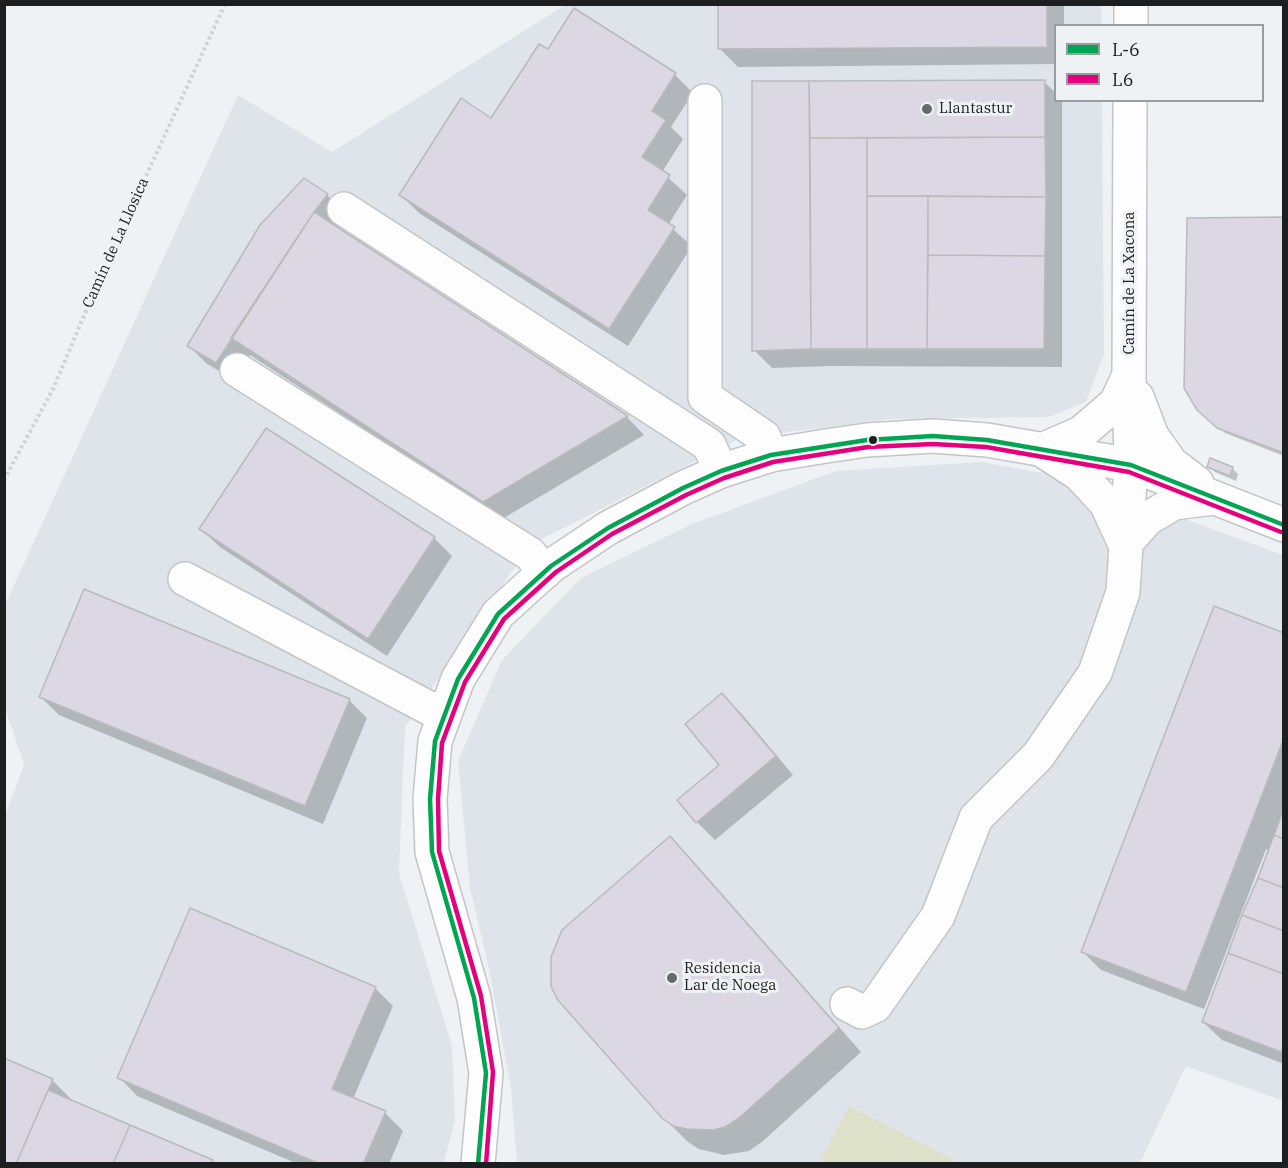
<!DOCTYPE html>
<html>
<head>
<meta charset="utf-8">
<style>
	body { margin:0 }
	#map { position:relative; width:1288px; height:1168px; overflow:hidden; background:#eff2f4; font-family:"IBM Plex Serif",serif }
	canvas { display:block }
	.frame { position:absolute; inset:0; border:6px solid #1d1e1f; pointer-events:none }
	.legend { position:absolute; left:1054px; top:24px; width:210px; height:78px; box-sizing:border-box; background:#eef2f5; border:2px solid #9a9d9f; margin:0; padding:8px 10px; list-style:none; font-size:18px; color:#1d1e1f }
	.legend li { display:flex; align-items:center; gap:12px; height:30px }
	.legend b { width:30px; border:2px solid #9a9d9f }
</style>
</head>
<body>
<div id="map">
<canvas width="1288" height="1168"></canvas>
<div class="frame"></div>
<ul class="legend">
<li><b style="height:8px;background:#00a651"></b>L-6</li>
<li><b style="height:8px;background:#e5007d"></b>L6</li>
</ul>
</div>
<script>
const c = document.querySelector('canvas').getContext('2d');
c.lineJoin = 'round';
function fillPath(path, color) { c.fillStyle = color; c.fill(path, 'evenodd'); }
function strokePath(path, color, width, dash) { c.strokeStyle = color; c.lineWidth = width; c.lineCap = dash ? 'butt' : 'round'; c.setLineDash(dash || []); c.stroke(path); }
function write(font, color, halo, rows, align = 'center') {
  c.font = font + ' "IBM Plex Serif",serif'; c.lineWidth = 6; c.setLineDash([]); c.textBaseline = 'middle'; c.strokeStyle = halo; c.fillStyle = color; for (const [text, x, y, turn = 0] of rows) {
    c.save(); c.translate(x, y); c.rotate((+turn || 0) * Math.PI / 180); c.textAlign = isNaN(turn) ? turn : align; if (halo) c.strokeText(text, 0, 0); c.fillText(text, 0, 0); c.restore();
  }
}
const built = new Path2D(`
	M565,5H1101L1102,25L1056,26V100L1102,101L1104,354L1086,402L1049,417L891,419L741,438L530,545L405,727L399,873L452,1046L455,1120L444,1163L5,1164L4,818L24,765L5,708V605L238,95L332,152Z
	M982,462L1079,480L1283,555V1101L1186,1066L1140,1163H517L511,1088L489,969L470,888L458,761L502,660L581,578L692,524L836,471Z`);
const green = new Path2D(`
	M849,1106L960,1163H819Z`);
const shadow = new Path2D(`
	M719,4H1064V26H1056V64L738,67L720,49Z
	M548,52L675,75L693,93L671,127L683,139L662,172L687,195L668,225L692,246L628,346L419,213L401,195L492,120Z
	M754,82H1044L1056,93V100H1062V367L830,366L772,368L754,350Z
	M304,180L327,195L345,213L335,227L627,417L644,435L502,519L250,355L235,380L207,364L189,346Z
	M1284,218V456L1225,433L1205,416Z
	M1209,467L1232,468L1238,474L1236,481L1215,472Z
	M201,529L434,538L452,556L387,656L220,547Z
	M1284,634V1064L1222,1040L1203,1022L1268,850L1266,849L1204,1009L1101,970L1083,952Z
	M722,695L741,713L793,775L715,840L697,822L721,765Z
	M41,697L349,700L367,718L323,824L59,715Z
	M670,838L694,862L861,1052L763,1141L749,1151L724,1155L699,1149L688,1142L663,1117L552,985L551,970L555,946L564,931Z
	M375,988L393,1006L353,1099L385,1113L403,1131L389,1164H298L137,1096L119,1077Z
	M52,1080L76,1104L218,1164H4Z`);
const building = new Path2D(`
	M718,4H1047V47L718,49Z
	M574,8L676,73L652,111L666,120L642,157L670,175L648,210L675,227L609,329L399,195L461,98L491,118L539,44L548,49Z
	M1045,80V137L810,138L809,81Z
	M752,81H809L811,349L752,351Z
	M1045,137L1046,197L867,196V138Z
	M810,138H867V349H811Z
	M304,178L328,194L314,212L216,363L187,346L260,225Z
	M867,196H928L927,349H867Z
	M928,196L1046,197L1045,256L928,255Z
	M314,212L628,416L483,502L231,338Z
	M1284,217V453L1217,428L1197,410L1184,388L1187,218Z
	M928,255L1045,256L1044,349H927Z
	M266,428L435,537L368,639L199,529Z
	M1210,458L1233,467L1230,476L1207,467Z
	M84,589L350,699L305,806L39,697Z
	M1214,606L1284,633V738L1186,992L1081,952Z
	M722,693L776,756L696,823L677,800L719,765L685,724Z
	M1284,808V839L1274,835Z
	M1274,835L1284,839V888L1258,878Z
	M670,836L839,1028L739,1118L725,1127L713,1130L687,1129L673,1126L662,1118L557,999L551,986V957L562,930Z
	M1258,878L1284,888V931L1242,915Z
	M190,908L376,987L332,1089L386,1111L363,1164H320L117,1078Z
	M1242,915L1284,931V974L1228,953Z
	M1228,953L1284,974V1045L1281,1052L1202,1022Z
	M4,1058L53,1079L16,1164H4Z
	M48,1090L130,1125L113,1164H16Z
	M130,1125L213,1160L211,1164H113Z`);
const path = new Path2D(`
	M4,480L53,389L108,259L225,4`);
const minor = new Path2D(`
	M1131,26V4
	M705,101V397L764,437L771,455
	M344,209L709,445L721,471
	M237,370L530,554L545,572
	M1137,397L1152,436L1171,463L1197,483
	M1042,450L1081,433L1116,403L1129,375
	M1048,454L1079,474L1106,503L1124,542
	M1125,544L1147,519L1174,503L1215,498
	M185,579L444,716
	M847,1004L862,1012L875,1006L938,916L976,818L1038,756L1095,673L1123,592L1131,465L1129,375L1130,100
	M478,1164L486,1073L474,998L432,852L430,799L435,741L458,679L498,614L551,566L608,528L683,488L721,471L771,455L826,446L867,440L933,436L987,440L1131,465L1284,525`);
const bus1 = new Path2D(`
	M478,1164L486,1073L474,998L432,852L430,799L435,741L458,679L498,614L551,566L608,528L683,488L721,471L771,455L867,440L933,436L987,440L1131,465L1284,525`);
const bus2 = new Path2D(`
	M486,1164L493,1072L481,996L439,851L438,799L442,743L465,682L504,619L556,572L612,534L686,495L724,478L773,462L868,447L933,444L986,447L1129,472L1281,532`);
const markers = [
	[927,109,6,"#66686a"],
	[873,440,5,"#1d1e1f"],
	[672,978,6,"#66686a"]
];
const poiNames = [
	["Llantastur",939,109],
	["Residencia",684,969],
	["Lar de Noega",684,986]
];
const streetNames = [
	["Camín de La Llosica",116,243,-66],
	["Camín de La Xacona",1130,283,-90]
];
fillPath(built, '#dee4ea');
fillPath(green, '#dde1c9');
fillPath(shadow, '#0003');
fillPath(building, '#dcd8e3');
strokePath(building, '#b9babc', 1.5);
strokePath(minor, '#c3c5c6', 36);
strokePath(path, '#d1d2d3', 4, [3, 3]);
strokePath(minor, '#fdfdfd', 33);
strokePath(bus1, '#00a651', 4.5);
strokePath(bus2, '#e5007d', 4.5);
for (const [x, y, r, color] of markers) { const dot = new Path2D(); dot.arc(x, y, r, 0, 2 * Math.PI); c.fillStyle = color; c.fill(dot); strokePath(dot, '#eef2f5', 2); }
write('15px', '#1d1e1f', '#eef2f5', poiNames, 'left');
write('15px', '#1d1e1f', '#eef2f5', streetNames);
</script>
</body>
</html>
